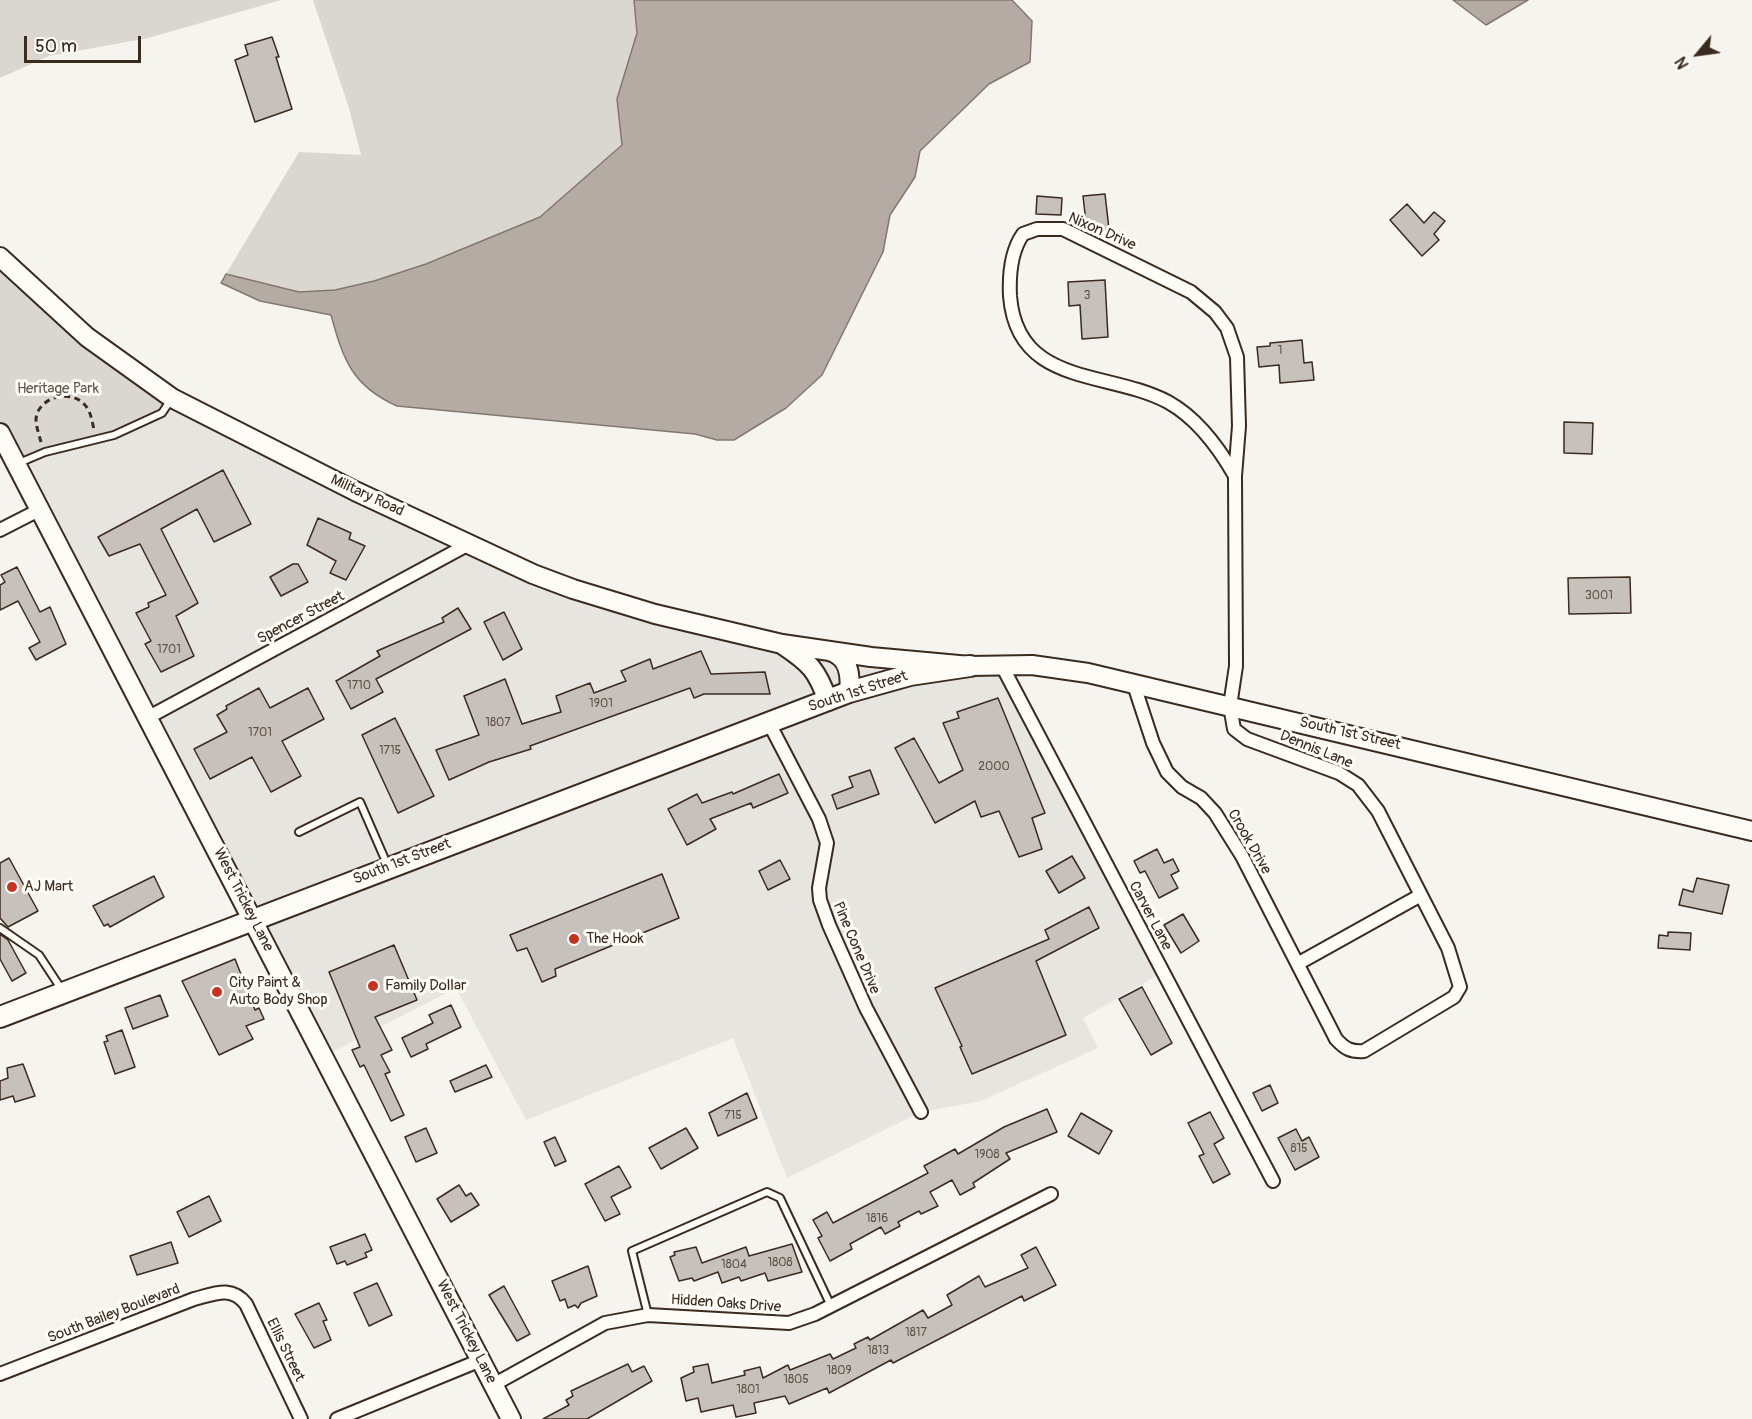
<!DOCTYPE html>
<html>
<head>
<meta charset="utf-8">
<style>
	body { margin:0 }
	#map { position:relative; width:1752px; height:1419px; overflow:hidden; background:#f5f4ee; font-family:Pangolin,sans-serif }
	canvas { display:block }
	.north { position:absolute; left:1668px; top:24px; width:60px; height:60px; -webkit-text-stroke:4px #fdfcf7; paint-order:stroke; rotate:241deg; font-size:16px; font-weight:700; line-height:24px; text-align:center; color:#3b2a1e }
	.north::after { content:''; display:block; margin:auto; width:21px; height:27px; background:#3b2a1e; clip-path:polygon(50% 0,100% 100%,50% 72%,0 100%) }
	.scale { position:absolute; left:24px; top:36px; width:117px; height:27px; box-sizing:border-box; border:3px solid #3b2a1e; border-top:0; padding-left:8px; font-size:18px; line-height:21px; white-space:nowrap; color:#3b2a1e; -webkit-text-stroke:4px #fdfcf7; paint-order:stroke }
</style>
</head>
<body>
<div id="map">
<canvas width="1752" height="1419"></canvas>
<div class="north">N</div>
<div class="scale">50 m</div>
</div>
<script>
const c = document.querySelector('canvas').getContext('2d');
c.lineJoin = 'round';
function fillPath(path, color) { c.fillStyle = color; c.fill(path, 'evenodd'); }
function strokePath(path, color, width, dash) { c.strokeStyle = color; c.lineWidth = width; c.lineCap = dash ? 'butt' : 'round'; c.setLineDash(dash || []); c.stroke(path); }
function write(font, color, halo, rows, align = 'center') {
  c.font = font + ' Pangolin,sans-serif'; c.lineWidth = 6; c.setLineDash([]); c.textBaseline = 'middle'; c.strokeStyle = halo; c.fillStyle = color; for (const [text, x, y, turn = 0] of rows) {
    c.save(); c.translate(x, y); c.rotate((+turn || 0) * Math.PI / 180); c.textAlign = isNaN(turn) ? turn : align; if (halo) c.strokeText(text, 0, 0); c.fillText(text, 0, 0); c.restore();
  }
}
const built = new Path2D(`
	M172,398L533,574L782,644L1001,664L1163,972L1083,1018L1098,1048L981,1101L921,1112L787,1178L733,1038L526,1120L456,988L332,1052L326,1059L15,464Z`);
const green = new Path2D(`
	M0,0H281L148,38L49,56L0,78Z
	M313,0H634L637,33L617,99L622,144L540,217L426,264L374,281L335,290L299,292L226,274L299,152L361,155L349,108Z
	M0,257L172,398L162,413L114,435L15,464L0,433Z`);
const water = new Path2D(`
	M634,0H1012L1032,21L1030,62L989,84L920,151L915,177L890,215L883,252L822,375L786,408L734,440H717L695,434L397,406C352,386 343,359 331,315L260,301L221,283L226,274L299,292L335,290L374,281L426,264L540,217L622,145L617,99L637,33Z
	M1453,0H1528L1486,25Z`);
const building = new Path2D(`
	M272,37L279,57H276L292,109L255,122L235,60L248,55L245,45Z
	M1105,194L1109,229L1087,231L1083,196Z
	M1037,196L1062,198L1061,215L1036,214Z
	M1407,204L1424,223L1434,212L1445,221L1434,234L1439,240L1422,256L1390,220Z
	M1105,280L1108,337L1082,339L1080,305L1069,306L1068,282Z
	M1302,340L1304,363L1312,362L1314,380L1280,383L1279,365L1259,367L1257,347L1270,346V343Z
	M1564,422L1593,423L1592,454L1564,453Z
	M223,470L251,524L214,542L197,509L161,529L198,603L176,616L194,656L161,672L145,644L151,641L136,613L149,607L148,603L166,595L140,544L109,556L98,537Z
	M318,518L351,533L349,539L365,546L346,580L330,573L336,561L307,545Z
	M293,564H298L308,582L281,596L270,577Z
	M17,567L40,612L50,607L66,644L36,660L29,648L40,642L18,601L0,610V585L5,582L1,575Z
	M1630,577L1631,613L1569,614L1568,578Z
	M458,608L471,629L376,679L383,692L351,709L336,681L380,656L377,651L444,622L442,618Z
	M504,612L522,649L503,660L484,622Z
	M701,651L711,674L765,672L770,694H704L694,698L690,688L530,746L531,749L489,762L449,780L436,750L479,735L464,696L505,679L522,724L561,712L556,696L590,683L594,693L626,681L621,671L650,659L653,669Z
	M259,688L270,708L308,688L324,719L282,741L301,776L271,792L252,757L210,779L194,749L227,732L217,715L227,709L226,706Z
	M998,698L1045,813L1032,818L1042,849L1019,857L999,811L981,817L975,801L935,823L895,748L914,738L939,783L963,770L943,723L959,718L957,712Z
	M395,718L434,796L398,813L362,735Z
	M870,770L879,794L837,809L832,795L853,787L849,777Z
	M779,774L788,793L753,808L751,803L710,819L716,829L687,845L668,809L697,794L702,803L732,792L733,794Z
	M1157,849L1164,863L1173,859L1179,871L1171,875L1178,888L1159,898L1145,871L1140,873L1134,861Z
	M1072,856L1085,878L1059,893L1046,871Z
	M9,858L38,911L8,927L0,918V863Z
	M780,860L790,879L768,890L759,871Z
	M662,874L679,918L555,969L556,976L542,982L527,948L517,951L510,935Z
	M154,876L164,897L110,927L108,924L104,926L93,906Z
	M1697,878L1729,885L1722,914L1679,905L1683,889L1693,892Z
	M1089,907L1099,928L1036,961L1066,1035L972,1074L960,1047L962,1046L935,988L1049,939L1045,930Z
	M1183,914L1199,941L1181,953L1164,925Z
	M1668,932L1691,933L1690,950L1658,948L1659,935L1668,936Z
	M0,934L8,940L26,973L12,981L0,959Z
	M394,945L417,1000L375,1017L392,1050L381,1055L390,1072L385,1074L404,1115L391,1121L364,1065L360,1067L352,1050L360,1047L329,972Z
	M235,959L255,1010L259,1008L264,1019L246,1026L253,1039L219,1055L182,981Z
	M1142,987L1172,1043L1151,1055L1119,999Z
	M160,995L168,1016L133,1029L125,1008Z
	M451,1005L461,1027L426,1044L428,1049L411,1057L402,1038L433,1023L429,1015Z
	M122,1030L135,1067L115,1074L104,1042L108,1041L106,1036Z
	M23,1064L35,1096L15,1102L13,1096L0,1100V1081L8,1078L7,1068Z
	M486,1065L492,1077L455,1092L450,1081Z
	M1270,1085L1278,1103L1262,1111L1253,1093Z
	M747,1093L757,1118L718,1136L709,1113Z
	M1047,1109L1057,1132L1006,1153L1010,1159L973,1183L975,1187L960,1195L952,1180L930,1192L938,1206L921,1214L919,1211L898,1222L900,1226L885,1234L881,1227L850,1244L852,1249L830,1261L818,1238L822,1236L813,1220L827,1212L833,1223L928,1173L924,1166L955,1149L958,1154L1004,1127Z
	M1210,1112L1224,1138L1214,1144L1230,1174L1213,1183L1199,1156L1204,1154L1188,1123Z
	M1081,1113L1112,1131L1099,1154L1068,1136Z
	M426,1128L437,1153L416,1162L405,1137Z
	M686,1128L698,1148L661,1169L649,1148Z
	M1296,1129L1302,1141L1309,1137L1319,1157L1295,1170L1278,1138Z
	M555,1137L566,1161L555,1166L544,1142Z
	M619,1166L631,1187L611,1197L620,1214L605,1221L585,1184Z
	M459,1185L466,1196L471,1193L479,1205L451,1222L437,1199Z
	M209,1196L221,1221L189,1237L177,1212Z
	M365,1234L372,1250L365,1253L367,1257L347,1265L345,1261L337,1264L330,1247Z
	M171,1242L178,1263L137,1275L130,1256Z
	M792,1244L802,1272L768,1281L765,1273L741,1281L739,1277L722,1283L718,1272L694,1281L692,1278L679,1281L670,1257L675,1255L674,1252L696,1247L702,1263L746,1247L749,1256Z
	M1036,1247L1056,1285L1024,1301L1022,1296L893,1363L891,1360L829,1393L827,1388L789,1404L785,1396L754,1403L756,1413L736,1417L733,1405L701,1412L698,1398L686,1401L681,1378L694,1372L693,1367L708,1364L712,1383L745,1375L744,1371L760,1367L763,1378L788,1365L790,1370L830,1354L833,1359L856,1348L854,1344L868,1337L870,1340L923,1310L928,1318L952,1305L947,1295L979,1276L985,1287L1028,1268L1021,1255Z
	M588,1266L597,1296L581,1303L578,1308L575,1305L568,1308L565,1299L560,1301L552,1281Z
	M377,1283L392,1315L369,1326L354,1293Z
	M504,1286L530,1334L517,1341L489,1295Z
	M319,1303L327,1320L323,1321L331,1340L314,1348L295,1314Z
	M628,1364L632,1372L644,1366L652,1381L587,1419H543L569,1405L566,1400L573,1396L571,1391Z`);
const path = new Path2D(`
	M41,442C39,435 36,426 36,419C38,397 70,389 84,404C91,411 92,421 94,430`);
const lane = new Path2D(`
	M19,463L45,452L114,435L162,413L170,401
	M299,832L360,802L387,864
	M0,928L39,955L62,990
	M648,1315L632,1251L767,1192L780,1198L831,1306`);
const street = new Path2D(`
	M0,530L39,510
	M1001,664L1273,1181
	M1133,682L1153,743L1167,772L1182,787L1201,798L1215,813L1242,856L1336,1039C1345,1049 1351,1052 1364,1051L1454,997L1460,987L1448,948L1378,811L1358,785L1339,773L1247,739L1234,729L1230,706L1236,666L1235,476C1219,448 1197,418 1168,402C1108,370 1017,387 1010,296C1009,275 1011,251 1023,234L1037,229H1063L1191,292L1215,312L1227,328L1237,357L1239,426L1235,476
	M147,718L469,544
	M769,723L819,819L827,843L819,888L820,900L829,925L866,1008L921,1112
	M1299,963L1421,895
	M0,1374L194,1299C214,1294 231,1285 246,1304L301,1419
	M493,1385L605,1323L648,1315L789,1323L815,1314L1051,1194
	M337,1419L481,1360`);
const secondary = new Path2D(`
	M0,257L87,337L172,398L355,491L533,574L573,589L655,614L782,644L871,657L970,666L1032,665L1088,673L1752,831
	M0,433L511,1419
	M783,645C810,663 817,670 828,701
	M829,651C849,656 851,675 849,692`);
const primary = new Path2D(`
	M0,1017L849,692L910,675L970,666`);
const markers = [
	[12,887,6,"#c8321e"],
	[574,939,6,"#c8321e"],
	[373,986,6,"#c8321e"],
	[217,992,6,"#c8321e"]
];
const numberNames = [
	["3",1087,296],
	["1",1280,351],
	["3001",1599,596],
	["1701",169,650],
	["1710",359,686],
	["1901",601,704],
	["1807",498,723],
	["1701",260,733],
	["1715",390,751],
	["2000",994,767],
	["715",733,1116],
	["815",1299,1149],
	["1908",987,1155],
	["1816",877,1219],
	["1808",780,1263],
	["1804",734,1265],
	["1817",916,1333],
	["1813",878,1351],
	["1809",839,1371],
	["1805",796,1380],
	["1801",748,1390]
];
const streetNames = [
	["Nixon Drive",1102,232,24],
	["Military Road",367,496,25],
	["Spencer Street",301,618,-28],
	["South 1st Street",858,692,-18],
	["South 1st Street",1350,734,13],
	["Dennis Lane",1316,750,22],
	["Crook Drive",1249,842,60],
	["South 1st Street",402,862,-21],
	["West Trickey Lane",243,900,63],
	["Carver Lane",1150,916,62],
	["Pine Cone Drive",856,948,67],
	["Hidden Oaks Drive",726,1304,4],
	["South Bailey Boulevard",114,1314,-21],
	["West Trickey Lane",466,1332,63],
	["Ellis Street",285,1350,64]
];
const parkNames = [
	["Heritage Park",58,389]
];
const poiNames = [
	["AJ Mart",24,887],
	["The Hook",586,939],
	["City Paint &",229,983],
	["Auto Body Shop",229,1000],
	["Family Dollar",385,986]
];
fillPath(built, '#e7e5df');
fillPath(green, '#dad6d0');
fillPath(water, '#b4aca4');
strokePath(water, '#84786e', 1.5);
fillPath(building, '#c7c1bb');
strokePath(building, '#3b2a1e', 1.5);
strokePath(lane, '#3b2a1e', 10);
strokePath(street, '#3b2a1e', 16);
strokePath(secondary, '#3b2a1e', 22);
strokePath(primary, '#3b2a1e', 24);
strokePath(path, '#3b2a1e', 3, [6, 4.5]);
strokePath(lane, '#fdfcf7', 6);
strokePath(street, '#fdfcf7', 12);
strokePath(secondary, '#fdfcf7', 18);
strokePath(primary, '#fdfcf7', 20);
for (const [x, y, r, color] of markers) { const dot = new Path2D(); dot.arc(x, y, r, 0, 2 * Math.PI); c.fillStyle = color; c.fill(dot); strokePath(dot, '#fdfcf7', 2); }
write('12px', '#5e5045', null, numberNames);
write('15px', '#3b2a1e', '#fdfcf7', streetNames);
write('15px', '#63554a', '#fdfcf7', parkNames);
write('15px', '#3b2a1e', '#fdfcf7', poiNames, 'left');
</script>
</body>
</html>
